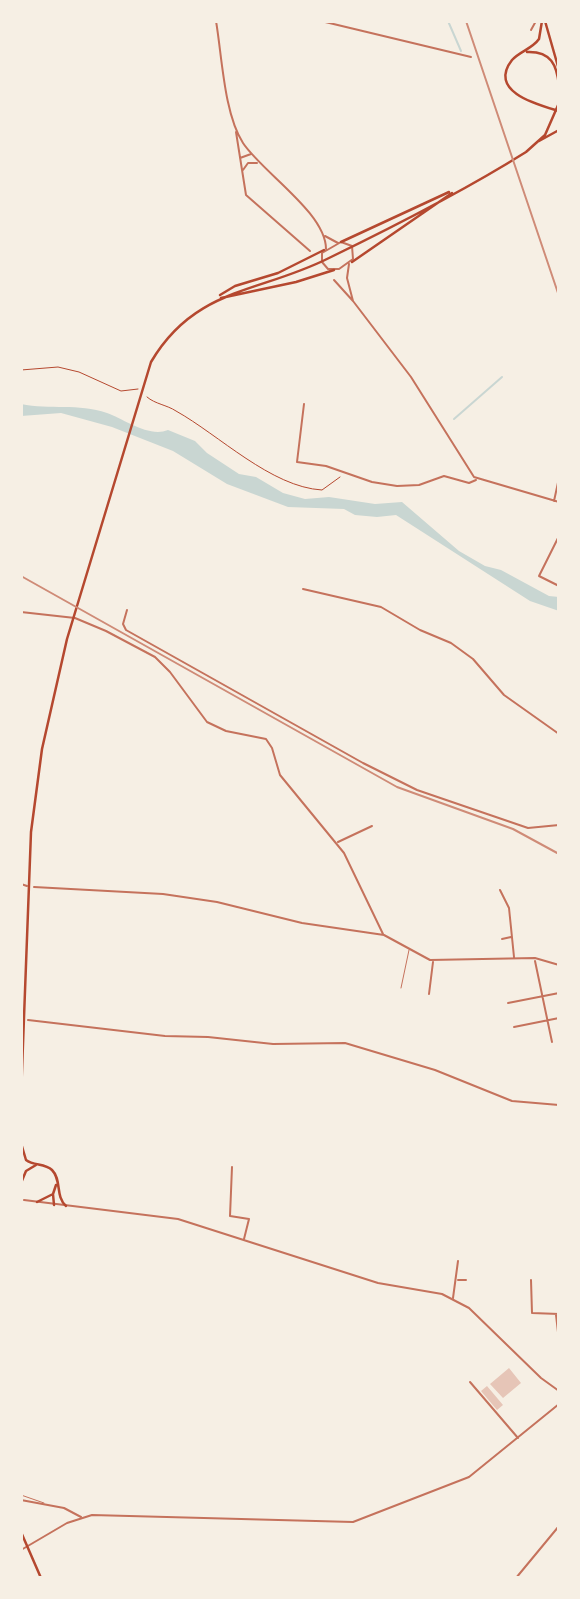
<!DOCTYPE html>
<html>
<head>
<meta charset="utf-8">
<style>
	body { margin:0 }
	#map { position:relative; width:580px; height:1599px; overflow:hidden; background:#f6efe4; font-family:Ubuntu,sans-serif }
	canvas { display:block }
	.frame { position:absolute; inset:0; border:23px solid #f6efe4; pointer-events:none }
</style>
</head>
<body>
<div id="map">
<canvas width="580" height="1599"></canvas>
<div class="frame"></div>
</div>
<script>
const c = document.querySelector('canvas').getContext('2d');
c.lineJoin = 'round';
function fillPath(path, color) { c.fillStyle = color; c.fill(path, 'evenodd'); }
function strokePath(path, color, width, dash) { c.strokeStyle = color; c.lineWidth = width; c.lineCap = dash ? 'butt' : 'round'; c.setLineDash(dash || []); c.stroke(path); }
const water = new Path2D(`
	M21,404C50,410 78,403 107,413C124,419 149,438 168,430L195,441L207,453L239,474L256,477L283,493L305,499L329,497L375,504L402,502L459,551L485,566L501,570L549,596L559,597V611L530,601L396,515L377,517L355,515L344,509L288,507L227,484L173,451L112,427L61,413L21,416Z`);
const stream = new Path2D(`
	M448,21L461,51
	M454,419L502,377`);
const building = new Path2D(`
	M509,1368L521,1383L503,1398L490,1384Z
	M487,1386L503,1405L497,1410L481,1391Z`);
const path = new Path2D(`
	M21,370L58,367L79,372L121,391L138,389
	M147,397C155,404 167,405 176,411C219,435 271,487 322,490L340,477`);
const service = new Path2D(`
	M401,988L409,950
	M21,1495L44,1503`);
const minor = new Path2D(`
	M216,21C222,56 224,114 243,143C262,172 326,213 326,249
	M321,21L471,57
	M531,30L536,21
	M236,132L246,195L310,251
	M240,158L251,154
	M243,170L248,163H257
	M325,236L338,243
	M341,242L352,246L353,259L339,269H328L322,262V253Z
	M349,264L347,278L353,301L411,377L474,477L559,502
	M334,280L353,301
	M304,404L297,462L326,466L372,482L397,486L419,485L444,476L469,483L476,480
	M554,501L559,478
	M559,513L558,538L539,576L559,586
	M303,589L381,607L420,630L451,643L473,659L504,695L559,734
	M127,610L123,624L126,630L363,763L417,790L528,828L559,825
	M21,612L75,618L106,631L155,657L170,672L207,722L226,731L266,739L272,748L280,775L344,853L383,934
	M338,842L372,826
	M21,884L27,886
	M34,887L163,894L217,902L302,923L384,935L430,960L535,958L559,965
	M500,890L509,908L514,957
	M502,939L511,937
	M535,961L552,1042
	M429,994L433,962
	M508,1003L559,993
	M21,1019L23,1020
	M28,1020L165,1036L208,1037L273,1044L345,1043L435,1070L512,1101L559,1105
	M514,1027L559,1018
	M232,1167L230,1216L249,1219L244,1239
	M458,1280H466
	M531,1280L532,1313L559,1314
	M453,1298L458,1261
	M556,1315L559,1341
	M470,1382L518,1438
	M21,1500L64,1508L81,1517
	M516,1578L559,1526`);
const tertiary = new Path2D(`
	M24,1200L178,1219L378,1283L442,1294L469,1308L541,1378L559,1391
	M21,1550L67,1523L92,1515L353,1522L469,1477L559,1404`);
const trunk = new Path2D(`
	M542,21L539,39C532,49 520,51 512,60C487,92 539,105 559,111
	M545,21L559,70
	M527,52C551,51 557,65 559,86
	M539,141L559,130
	M341,242L449,192
	M352,262L452,193
	M220,295L235,286L278,273L324,250
	M221,298L296,282L334,270
	M21,1097L31,832L42,749L67,639L151,362C195,287 260,293 329,258C395,226 464,191 526,152L545,135L559,103
	M21,1143L26,1160C34,1166 45,1163 52,1170C62,1180 55,1196 66,1206
	M21,1183L26,1171L36,1165
	M37,1202L53,1194
	M54,1205L53,1194L56,1185
	M21,1532L41,1578`);
const rail = new Path2D(`
	M466,21L559,296
	M21,576L397,787L513,829L559,854`);
fillPath(water, '#c9d6d2');
strokePath(stream, '#c9d6d2', 2);
fillPath(building, '#e6c5b7');
strokePath(path, '#b5482f', 1);
strokePath(service, '#c5725c', 1);
strokePath(minor, '#c5725c', 2);
strokePath(tertiary, '#c5725c', 2);
strokePath(trunk, '#b5482f', 2.5);
strokePath(rail, '#cf8b77', 2);
</script>
</body>
</html>
